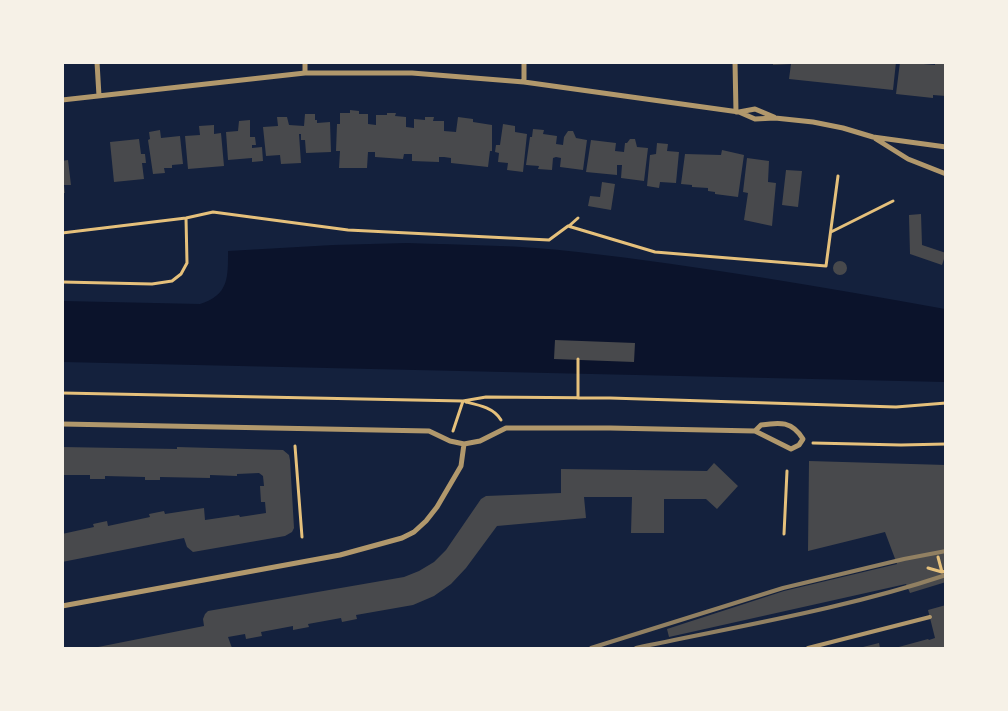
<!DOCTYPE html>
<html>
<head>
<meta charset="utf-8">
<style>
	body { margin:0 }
	#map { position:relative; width:1008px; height:711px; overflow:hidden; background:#14213d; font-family:Arial,sans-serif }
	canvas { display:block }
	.frame { position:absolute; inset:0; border:64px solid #f6f1e7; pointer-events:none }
</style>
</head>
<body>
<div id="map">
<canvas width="1008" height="711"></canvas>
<div class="frame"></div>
</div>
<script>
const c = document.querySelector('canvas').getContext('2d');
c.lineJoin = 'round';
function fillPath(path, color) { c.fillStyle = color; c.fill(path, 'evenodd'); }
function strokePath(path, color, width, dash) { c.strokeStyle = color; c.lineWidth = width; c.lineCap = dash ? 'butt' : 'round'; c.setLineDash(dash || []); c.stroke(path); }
const water = new Path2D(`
	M407,243C464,245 522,245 578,252C701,266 823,287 945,309V382L63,362V301L200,304C229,295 228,277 228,251L333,245Z`);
const building = new Path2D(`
	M773,62H896L893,90L789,79L791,64L773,65Z
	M900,62L935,65V62H946V96L933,95V98L896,94Z
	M350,110L359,111V114H368V124L376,125V115H387V113H396L395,116L406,117V127L414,128V119L425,120V117H434L433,121H444V131L456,132L458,117L473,119V122L492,125V151H490L488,167L451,163V158L444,157H439V162L412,161V154H404L403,159L375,157V152H368L367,168H339L340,151H336L337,124H340V113H350Z
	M305,114H315V120H317V123L330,122L331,152L306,153L305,140H301V134H299L301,163L281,164L280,155L266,156L263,127L278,126L277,117H287L289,125L304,126Z
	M250,120V137H255L256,145H252V148L262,147L263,161L252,162V158L228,160L226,132L238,131L239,121Z
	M503,124L515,126V132L527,134L523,172L507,170L508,163L498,162L499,153L495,152L496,145H500Z
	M214,125V134L221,133L224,166L188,169L185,136L200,135L199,126Z
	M533,129L544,130L543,134L557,136L556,144L563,145L564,137L568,131H573L576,138L587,140L583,170L560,167L561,158L556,157L553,158L552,170L538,169L539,166L526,165L530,137H532Z
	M160,130L161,138L180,136L183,164L172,165V168H164L165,173L153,174L148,140L150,139L149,132Z
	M139,139L141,154H145L146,163H142L144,179L114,182L110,142Z
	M630,139H635L637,147L648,148L644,181L621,178L622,165H617V175L586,172L591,140L616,143L615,151L624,152L625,143H627Z
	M657,143L668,144L667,151L679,152L676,183L660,182L659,188L647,186L650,155L656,154Z
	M722,150L744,155L738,197L715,194V192L708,191V188L692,187V185L681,184L685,154L721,155Z
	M747,158L769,161L768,182L776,183L772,226L744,220L748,193L743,192Z
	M68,160L71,185H64L65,193H62V161Z
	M786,170L802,171L798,207L782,205Z
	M602,182L615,184L611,210L588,206L590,196L600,197Z
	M921,214L922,245L946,253L942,265L910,254L909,215Z
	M833 268a7 7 0 1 1 14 0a7 7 0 1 1-14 0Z
	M555,340L635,343L634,362L554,359Z
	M62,447L177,449V447L283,450L289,455L290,460L294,528L292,532L285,536L193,552L187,547L184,538L62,562V534L94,527L93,524L107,521L108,526L150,517L149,514L164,511L165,514L204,508L205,520L239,515L240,517L266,513L265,502H261L260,486H264L263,476L259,473L237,474V476L210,475V478L160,477V480H145V477L105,476V479H90V475H62Z
	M809,461L946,465V582L910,593L906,584L669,637L667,629L784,591L897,564L885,532L808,551Z
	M714,463L738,486L717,509L706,499H664V533H631L632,497H584L586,518L497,526L466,568L451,584L434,596L413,605L356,615L357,619L342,622L341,618L308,624L309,627L293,630V626L261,632L262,636L246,639L245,634L228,637L232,648H93L204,626L203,619L205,614L208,611L404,577L419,571L434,562L446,550L481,499L486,496L561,493V469L707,471Z
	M946,605V648H895L928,639L929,640L935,638L928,610Z
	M879,643L880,648H859Z`);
const path = new Path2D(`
	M569,226L578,218
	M831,232L893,201
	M62,233L186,218L213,212L348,230L549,240L568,226L655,252L826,266L838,176
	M62,282L152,284L172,281L181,274L187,263L186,218
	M62,393L463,401L486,397L610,398L896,407L946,403
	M578,398V359
	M466,402C479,405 494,408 501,420
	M453,431L463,401
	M813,443L901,445L946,444
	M295,446L302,537
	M784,534L787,471
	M938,557L942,572
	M928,568L942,572L946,571`);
const service = new Path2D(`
	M808,648L930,617`);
const minor = new Path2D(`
	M97,62L99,96
	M305,62V73
	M524,62V82
	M735,62L736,112
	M62,100L305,73H412L524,82L739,112L755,119L775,118L813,122L843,128L873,137L946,147
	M739,112L755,109L774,117
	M876,139L908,159L946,174
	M62,424L429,431L450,441L464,444L480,441L506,428H610L755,431L791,449L799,445L803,439C792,421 780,422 761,425L755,431
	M62,606L340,555L402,538L414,532L426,521L437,507L461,466L464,444`);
const rail = new Path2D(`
	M591,648L783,588L904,559L946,551
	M636,648C739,626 844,609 946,575`);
fillPath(water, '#0b132b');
fillPath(building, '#48494c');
strokePath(path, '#e5c07b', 3);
strokePath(service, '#b1986c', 4);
strokePath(minor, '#b1986c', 5);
strokePath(rail, '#918062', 4);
</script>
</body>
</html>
